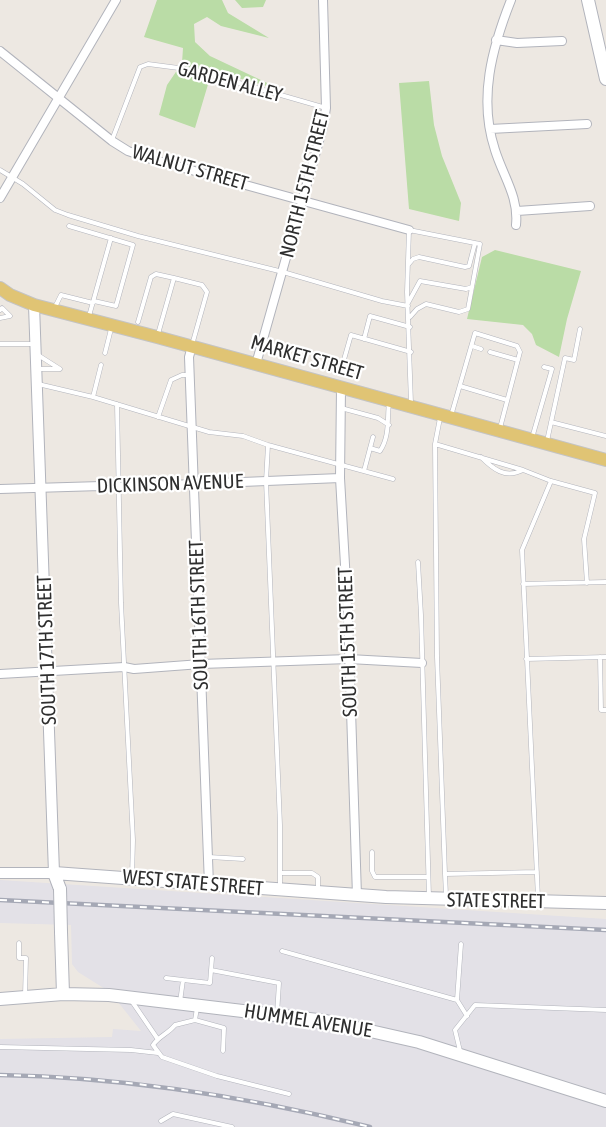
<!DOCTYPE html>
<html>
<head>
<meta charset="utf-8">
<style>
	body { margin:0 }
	canvas { display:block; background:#ede8e2 }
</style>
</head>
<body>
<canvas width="606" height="1127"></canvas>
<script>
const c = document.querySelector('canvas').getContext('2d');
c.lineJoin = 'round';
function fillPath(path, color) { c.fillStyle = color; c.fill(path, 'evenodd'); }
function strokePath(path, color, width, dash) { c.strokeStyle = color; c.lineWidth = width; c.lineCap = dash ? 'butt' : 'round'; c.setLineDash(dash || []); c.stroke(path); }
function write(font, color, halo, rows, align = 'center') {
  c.font = font + ' "Asap Condensed",sans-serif'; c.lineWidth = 4.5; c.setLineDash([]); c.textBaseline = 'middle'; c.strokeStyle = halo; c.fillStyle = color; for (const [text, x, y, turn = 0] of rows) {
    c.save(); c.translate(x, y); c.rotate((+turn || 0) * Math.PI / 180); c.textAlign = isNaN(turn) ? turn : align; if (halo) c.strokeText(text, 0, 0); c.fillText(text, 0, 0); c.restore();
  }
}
const industrial = new Path2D(`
	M0,880L606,919V1127H0V1039L112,1037L113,1029L141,1031L110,992L78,972L72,964L71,925L0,923Z`);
const green = new Path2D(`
	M157,0H222L228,13L269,38L221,26L207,17L194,24L195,42L210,56L282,90L212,71L195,128L159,115L167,85L182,63L183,48L144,37Z
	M235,0H266L263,7L242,8Z
	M429,81L434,125L442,156L461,203L459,221L409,209L399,83Z
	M495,250L581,271L567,319L559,357L536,345L532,334L523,325L467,319L482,257Z`);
const service = new Path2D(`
	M112,140L140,67L148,64L194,70L326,108
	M0,170L23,184L55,210L68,215L138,236L283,272L382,301L408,306
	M69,226L133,245L116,306L94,301
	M408,265L413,259L419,257L465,267L469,266L475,243
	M408,303L420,281L466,289L472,287
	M55,307L61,295L93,303
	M0,310L2,308L10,316L0,318
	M89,316L111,238
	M410,317L417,309L426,304L459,312L468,309L480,244L409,230L407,292L411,403
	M138,322L151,277L156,274L174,278
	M158,334L174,278L202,285L207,292L192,345
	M364,339L370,316L410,327
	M0,344H35
	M472,346L481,349
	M490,352L518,360
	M105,353L111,329
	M38,355L60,369
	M343,363L351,335L411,352
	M37,369H60
	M38,384L93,397L209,432L243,436L268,445L393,479
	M460,386L507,400
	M93,397L101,365
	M117,404L121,603L133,840L132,877
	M341,408L378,418L389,425
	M451,416L475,333L517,346L520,352L500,428
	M158,417L171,380L182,375H189
	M440,418L435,444L523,470L551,481L522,550L538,898
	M551,422L606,436
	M532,438L552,369L544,367
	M547,441L565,358L574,360L580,329
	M435,444L437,657L445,874
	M268,445L266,481L280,825V888
	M370,448L380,451C390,436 387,419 389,402
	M481,457C493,469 505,479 523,470
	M364,471L373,437
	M551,481L595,493L584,539L587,583
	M418,562L421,615L429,897
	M523,584L606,582
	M600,657L601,710H606
	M526,659L606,657
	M372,852V871L375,877H428
	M209,857L243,859
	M280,873H312L318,877V891
	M446,895L445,874L537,872
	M19,943V958H26L25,996
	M461,944L457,1000L467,1016
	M282,951L457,1000
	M211,970L279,983L277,1014
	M166,978L183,980L180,1002
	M183,980L210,983L212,958
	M131,1000L157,1038
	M197,1008L195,1020L175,1025C169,1033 159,1036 153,1045L162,1057L217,1076L289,1094
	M195,1020L224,1028L223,1051
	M0,1047L131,1050L158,1053
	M460,1051L455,1030L475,1005L606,1010
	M161,1121L173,1114L232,1127`);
const minor = new Path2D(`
	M511,0C492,48 478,99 495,150C503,176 519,197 516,225
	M496,40L517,43L562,41
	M0,51L112,141L128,151L151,159L409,230
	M490,129L587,124
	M0,198L116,0
	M517,211L590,206
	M192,346L189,357L209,885
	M256,364L323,127L326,108L323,0
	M341,388L340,478L348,617L357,896
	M0,489L101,486L120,487L340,478
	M0,674L124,667L134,669L201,664L349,659L422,663`);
const tertiary = new Path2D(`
	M0,873H54L34,305`);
const secondary = new Path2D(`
	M588,0L606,79
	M60,889L54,873L386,897L606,903
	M61,932L63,994
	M0,999L63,994L109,995L326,1021L419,1042L606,1101`);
const primary = new Path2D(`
	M0,288L10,295L34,305L157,337L606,460`);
const rail = new Path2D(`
	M0,900L606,930
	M0,1075C126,1077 248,1097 370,1127`);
const secondaryBridge = new Path2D(`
	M60,889L61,932`);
const streetNames = [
	["GARDEN ALLEY",230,82,15],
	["WALNUT STREET",190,168,16],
	["NORTH 15TH STREET",305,184,-76],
	["MARKET STREET",307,358,16],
	["DICKINSON AVENUE",170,484,-2],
	["SOUTH 16TH STREET",199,615,-92],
	["SOUTH 15TH STREET",348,642,-92],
	["SOUTH 17TH STREET",47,650,-92],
	["WEST STATE STREET",193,883,5],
	["STATE STREET",496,901,1],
	["HUMMEL AVENUE",308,1021,9]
];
fillPath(industrial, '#e3e1e7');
fillPath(green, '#badca6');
strokePath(service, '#b2b4bc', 5);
strokePath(minor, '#b2b4bc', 10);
strokePath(tertiary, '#b2b4bc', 12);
strokePath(secondary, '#b2b4bc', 14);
strokePath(primary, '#c4c4c4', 14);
strokePath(service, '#fff', 4);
strokePath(minor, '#fff', 8);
strokePath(tertiary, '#fff', 10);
strokePath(secondary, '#fff', 12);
strokePath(primary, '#e0c474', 12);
strokePath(rail, '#a5a8b5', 4.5);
strokePath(rail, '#fff', 2, [7]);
strokePath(secondaryBridge, '#b2b4bc', 14, []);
strokePath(secondaryBridge, '#fff', 12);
write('20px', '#2e2e2e', '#fff', streetNames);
</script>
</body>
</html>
